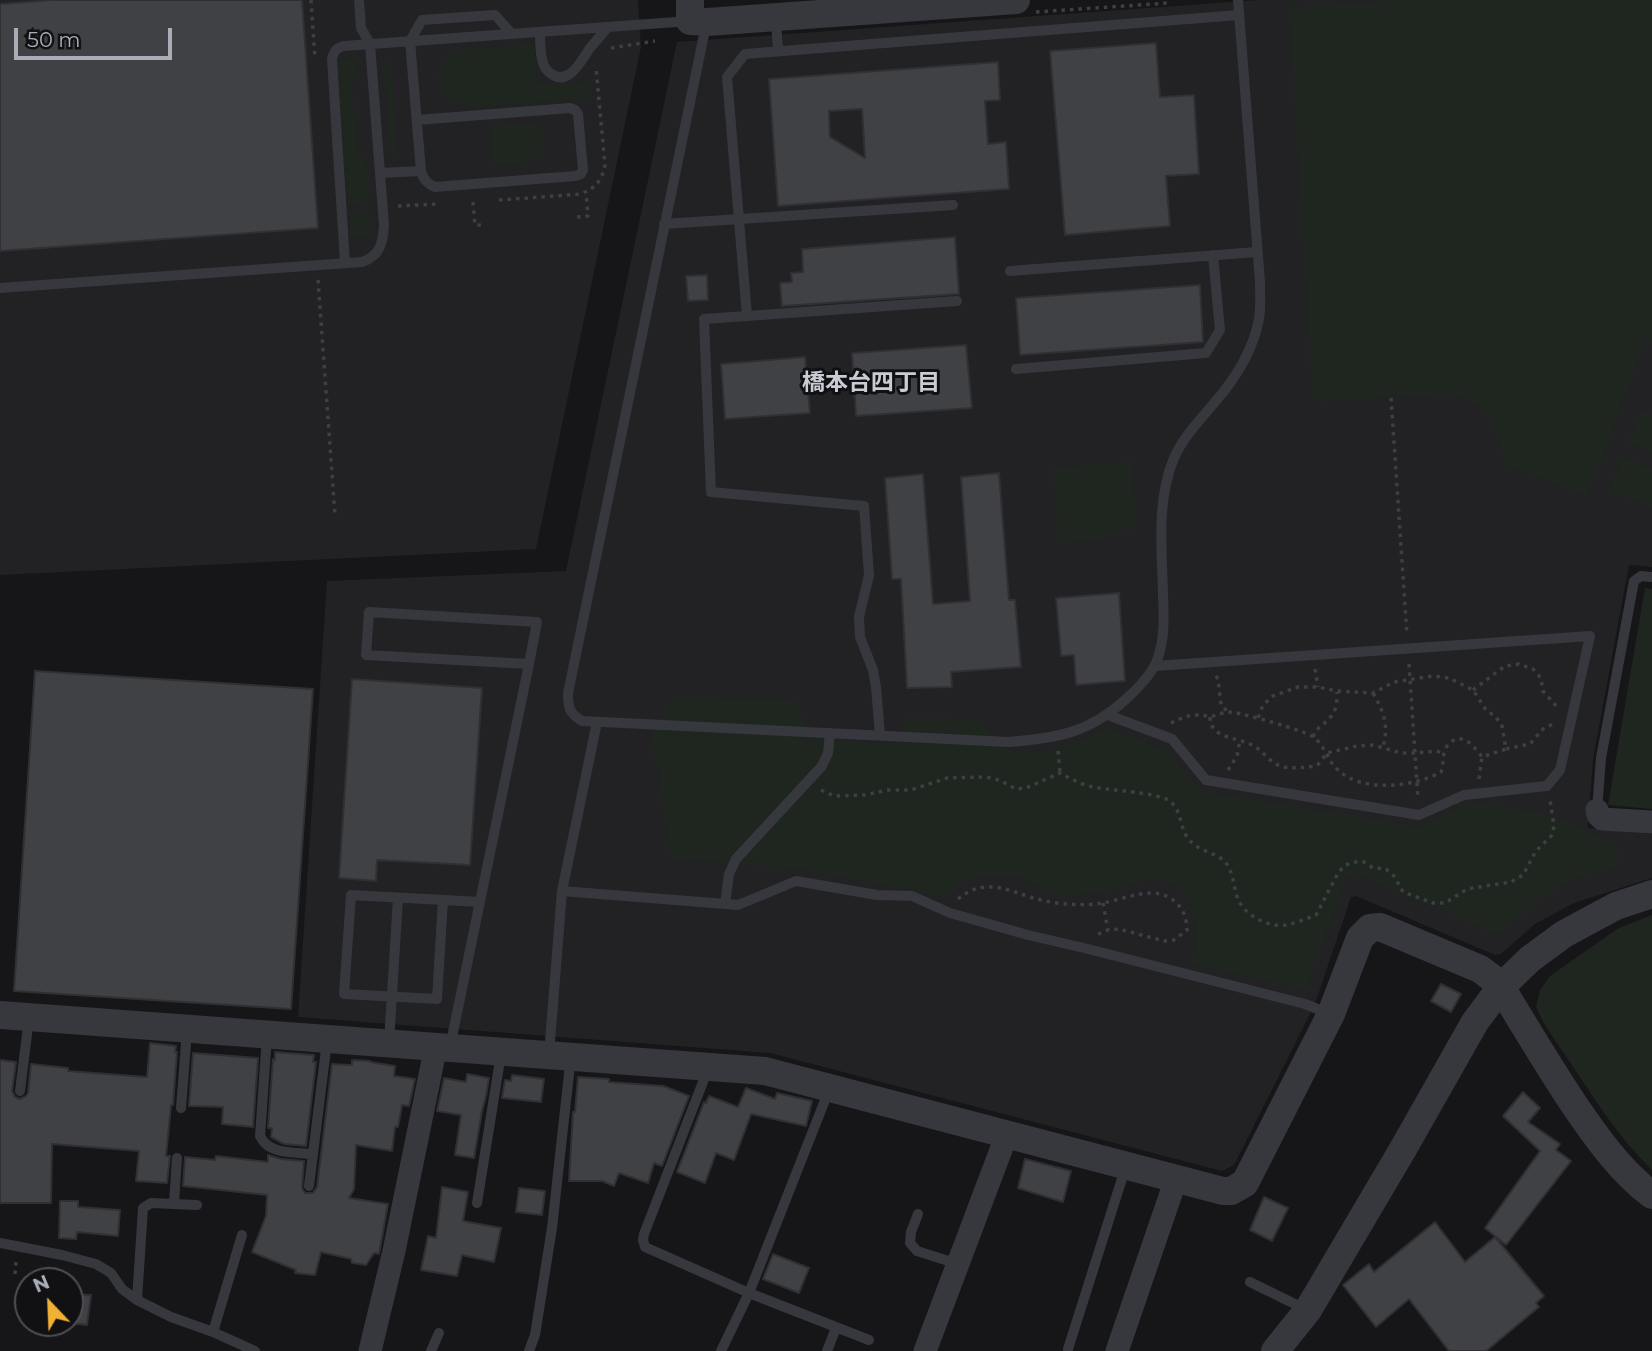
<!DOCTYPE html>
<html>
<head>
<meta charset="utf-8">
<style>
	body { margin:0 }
	#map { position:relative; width:1652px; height:1351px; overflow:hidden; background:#161618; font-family:Montserrat,sans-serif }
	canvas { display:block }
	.north { position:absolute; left:14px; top:1267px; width:70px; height:70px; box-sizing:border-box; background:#111113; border:2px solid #4d4f55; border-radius:50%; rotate:337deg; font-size:19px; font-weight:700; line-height:28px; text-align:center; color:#a8adb8 }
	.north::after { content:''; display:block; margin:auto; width:24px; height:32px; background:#f2b134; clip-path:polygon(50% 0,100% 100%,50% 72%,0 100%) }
	.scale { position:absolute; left:14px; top:28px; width:158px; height:32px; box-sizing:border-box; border:4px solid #a8adb8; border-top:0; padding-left:9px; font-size:21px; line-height:24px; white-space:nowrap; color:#a8adb8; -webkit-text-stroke:5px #111113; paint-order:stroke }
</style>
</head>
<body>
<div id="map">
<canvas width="1652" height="1351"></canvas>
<div class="north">N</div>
<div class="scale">50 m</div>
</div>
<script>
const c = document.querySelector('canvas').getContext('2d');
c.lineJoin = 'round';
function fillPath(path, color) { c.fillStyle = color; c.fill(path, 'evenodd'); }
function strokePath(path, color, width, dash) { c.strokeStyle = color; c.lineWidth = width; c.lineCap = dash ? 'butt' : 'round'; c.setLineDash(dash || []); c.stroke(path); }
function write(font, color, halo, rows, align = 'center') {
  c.font = font + ' Montserrat,"Noto Sans JP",sans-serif'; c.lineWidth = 6; c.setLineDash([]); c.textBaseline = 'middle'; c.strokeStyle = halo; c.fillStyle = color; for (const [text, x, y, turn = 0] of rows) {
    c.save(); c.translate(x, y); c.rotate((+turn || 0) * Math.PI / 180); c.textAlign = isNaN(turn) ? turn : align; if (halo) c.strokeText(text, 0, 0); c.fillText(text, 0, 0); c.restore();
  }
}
const built = new Path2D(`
	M0,0H638L641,47L536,549L0,575Z
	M1259,0H1652V567L1629,565L1593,759L1588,828L1652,834V878L1574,903L1535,924L1501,954L1495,955L1356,896L1351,897L1315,1004L1234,1165L1222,1171L770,1053L298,1017L327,581L566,571L677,42Z`);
const green = new Path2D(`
	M1401,0H1652V339L1647,338L1587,497L1505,464C1493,428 1494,407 1453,394L1313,402L1289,8Z
	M534,44L537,85L592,81L593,98L475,107C441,103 422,70 457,50Z
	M354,57L359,60L360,62L352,82L357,147L366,162L369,202L348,204L337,66L339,59Z
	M386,61L392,64L398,152L394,157L390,153L384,64Z
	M527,123L535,125L544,135C552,167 513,163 492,164L490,126Z
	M369,213L371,233L369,236C364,239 355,240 351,234L350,215Z
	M1642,410L1652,414V452L1628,443Z
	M1623,457L1652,469V508L1609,490Z
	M1132,462L1136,529L1106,531L1105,540L1058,543L1054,467Z
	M1645,588L1652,589V809L1608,805Z
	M682,696L795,701L817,740L894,743L908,717L976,720L1013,752L1042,753L1071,744L1105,728L1163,748L1201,791L1421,827L1470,801L1541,813L1568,821L1617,848L1618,867L1580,876L1546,895L1498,935L1356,874L1346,878L1306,989L1191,965L1197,926L1190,904L1178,887L1152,878L1125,887L1075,896H1054L1020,876L982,875L957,885L945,897L793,868L671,859L651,732Z
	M1652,915V1170C1619,1138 1595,1100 1570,1062C1558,1044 1544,1027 1536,1007L1540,990L1550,976L1617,929Z`);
const building = new Path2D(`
	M52,0H302L318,228L0,251V4Z
	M1156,43L1160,97L1194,95L1199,174L1166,176L1170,226L1065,235L1050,51Z
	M998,62L1000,100L985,101L988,144L1006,142L1009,189L778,206L769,79ZM862,109L865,158L830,137L829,111Z
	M955,237L959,294L782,306L780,283L792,282L791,273L803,272L802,249Z
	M707,275L708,300L688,301L686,276Z
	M1200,285L1203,342L1020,355L1016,298Z
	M966,345L972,408L856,416L852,353Z
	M805,357L810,413L725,419L721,364Z
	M999,473L1009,600H1015L1021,667L951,672L952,687L907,688L901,579H892L885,478L923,474L933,604L970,601L961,477Z
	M1119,593L1125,681L1076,685L1074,655L1061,656L1056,598Z
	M35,671L313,689L291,1009L14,991Z
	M352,679L482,688L470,865L377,860L376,881L339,878Z
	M1441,984L1461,994L1451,1012L1431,1001Z
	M150,1043L176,1046L175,1052H177L173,1105H171L166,1156H170L167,1183L136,1181L139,1151L52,1144L51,1203H0V1060L16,1062L12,1091L15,1097L20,1099L26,1096L28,1093L31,1064L68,1068V1071L147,1077Z
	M275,1052L314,1055L313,1062H316L306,1146L284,1144L271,1137L272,1128H268L273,1059L275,1060Z
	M193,1053L258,1058L253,1127L222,1124L223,1107L189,1106Z
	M352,1060L370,1061V1062L395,1066L394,1076L415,1079L409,1106L402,1105L398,1127H395L392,1151L356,1145L354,1189L349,1198L388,1204L379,1254L374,1253L366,1265L352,1263L351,1259L321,1252L315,1275L295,1273L296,1270L252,1252L266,1216L267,1195L183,1186L185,1157L215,1160L216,1156L268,1162V1155L281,1159L304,1161L302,1188L305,1193H313L317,1187L332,1064L352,1065Z
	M467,1074L489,1078L486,1096L482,1111L474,1158L455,1155L461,1115L437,1111L444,1078L466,1082Z
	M512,1075L544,1079L541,1102L502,1098L505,1080L511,1081Z
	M578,1077L609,1079V1082L663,1086L689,1096L662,1166L654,1163L648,1183L619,1173L614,1186L602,1181H569L573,1112H575Z
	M746,1088L775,1099L777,1093L812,1101L806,1126L751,1114L734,1160L716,1153L705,1183L677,1172L704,1102L706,1103L709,1096L738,1107Z
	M1523,1092L1540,1108L1528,1122L1560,1144L1556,1150L1571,1161L1506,1245L1485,1228L1540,1151L1503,1116Z
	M1025,1159L1071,1171L1063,1202L1018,1188Z
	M442,1187L468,1192L463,1221L501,1228L494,1262L462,1255L457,1276L421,1270L428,1236L436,1238Z
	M519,1188L545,1191L542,1215L516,1212Z
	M1264,1197L1288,1208L1272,1241L1250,1230Z
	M60,1201H78V1207L120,1210L118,1236L77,1232L76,1239L59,1238Z
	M1435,1222L1465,1262L1495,1237L1544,1296L1536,1303L1539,1307L1486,1351H1449L1409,1299L1376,1327L1343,1285L1369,1264L1374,1272Z
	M773,1254L809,1268L799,1293L763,1279Z
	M70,1294L91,1295L87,1325L70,1323Z`);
const path = new Path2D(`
	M311,0L315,59
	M1036,12L1168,3
	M611,48L655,41
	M499,200L581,194C595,188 602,181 605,165L596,68
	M473,202L475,225H482
	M398,206L436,204
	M577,217L588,216L586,192
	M318,280L335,515
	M1391,398L1407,635
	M1409,664L1418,799
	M1315,669L1318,687
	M1216,676L1218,679L1221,705L1228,712
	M1473,690L1505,666L1519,664L1533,669L1541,678L1543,691L1558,708
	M1373,693C1384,713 1389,724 1383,747
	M1210,717C1210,739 1238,737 1252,745C1264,751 1270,764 1284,767C1295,769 1305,767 1317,766L1327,753L1357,746L1373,745L1401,753H1415L1436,751L1443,753
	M1171,723C1179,719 1188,715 1197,715C1202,714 1207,717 1213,716C1218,715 1223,712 1229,712C1240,712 1301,730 1312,736C1325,744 1327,761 1338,770C1362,793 1414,787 1441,772C1444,765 1442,757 1445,751C1446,747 1448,744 1451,742C1464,732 1475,748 1482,757L1506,749L1502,726L1496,717L1486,710L1473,690L1449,678L1433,676L1394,682L1373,693L1337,691L1318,687H1298L1273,696L1263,705L1258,718
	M1313,737C1317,726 1326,724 1332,715C1337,709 1337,699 1337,692
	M1506,749L1530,744L1543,729L1553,724
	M1058,751L1060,773
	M1228,770L1237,756L1240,740
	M1479,779L1482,757
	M821,790L834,796L865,795L888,790H911L947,778L986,777L999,780L1016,789L1026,788L1060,773C1071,779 1082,785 1094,787C1113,791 1153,792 1168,800C1182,809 1179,825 1187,837C1198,853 1216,851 1226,863C1234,873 1233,887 1238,899C1244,915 1269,928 1286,925C1296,923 1306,919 1316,915L1338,873L1344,866L1353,862H1364L1373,868L1386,869L1394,876L1403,892L1433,903H1445L1467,889L1511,882L1523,875L1536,851L1552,835L1554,826L1550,800
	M958,899C983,878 1006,889 1033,898C1045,901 1058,904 1070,904C1081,905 1092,905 1102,903C1120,900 1143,890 1161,894C1178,899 1187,913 1187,930L1174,940L1164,941L1119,929L1108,930L1096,935
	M1103,903L1108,930
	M15,1274L16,1262`);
const service = new Path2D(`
	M776,19L778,51
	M706,25L568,693C568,708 569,713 582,721L1009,742C1057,738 1089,733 1125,700C1136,690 1150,676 1156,663C1165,641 1164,618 1163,595C1162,549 1156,501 1174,458C1183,437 1200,420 1215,402C1236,378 1253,351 1259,319C1261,307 1260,294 1260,282L1238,0
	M540,32C540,41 540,50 542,59C543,65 546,70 550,73C568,88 582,60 590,48C596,41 602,34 608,27
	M417,120L570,108L575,110L578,114L583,170L581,174L575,176L435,187C427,184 423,179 421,171L410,41L422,20L495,15L512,34
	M380,173L421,171
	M664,224L953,205
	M345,263L332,59C334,51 336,48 344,46L690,21
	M1010,271L1257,252
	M0,288L362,262C380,256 383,243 384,225L370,44L361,28L359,0
	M747,316L957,301
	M1016,369L1206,353L1220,330L1213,255
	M1108,715L1172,739L1206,780L1419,815L1464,795L1547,786L1560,770L1590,636L1155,666
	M880,735L876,687L873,670L860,637L859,617L869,575L864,506L711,492L704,319L747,316L727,77L745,54L1239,15
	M1597,810L1601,758L1634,581L1641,576L1652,577
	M562,891L738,905L796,881L877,895L912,896L950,913L1028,935L1084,948L1305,1004L1330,1014
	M443,900L437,999L344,994L351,895L480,902
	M725,904L729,874L736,859L822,766L828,753L830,733
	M267,1036L260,1136C269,1155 294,1152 312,1154
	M389,1042L398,898
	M450,1047L529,664L537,622L369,612L366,655L529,664
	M549,1054L562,891L597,722
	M708,1069L644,1234L643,1240L645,1247L749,1293L869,1340
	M20,1091L29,1018
	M181,1108L187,1031
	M309,1186L327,1041
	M174,1203L177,1158
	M477,1203L501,1054
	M918,1214L911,1232L910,1243L917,1251L958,1264
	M0,1243L62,1255L96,1264L111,1273L122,1289L137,1300L171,1317L213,1332L255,1351
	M1250,1282L1307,1310
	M137,1300L143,1208L151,1203L197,1205
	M213,1332L242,1235
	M1068,1349L1126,1166
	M431,1351L439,1333
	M529,1351L535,1335L552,1228L571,1056
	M721,1351L749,1293L829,1090
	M827,1351L836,1328`);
const minor = new Path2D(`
	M1597,810L1598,815L1602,819L1652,822
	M370,1351L394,1251L436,1046
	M925,1351L1007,1134
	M1117,1351L1176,1179`);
const tertiary = new Path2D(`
	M690,0V21L707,22L1016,0
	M0,1015L765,1071L1223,1191H1231L1245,1183L1331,1014L1360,938L1370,928L1380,927L1480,969L1492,978L1501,987C1525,1027 1549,1067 1575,1106C1597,1138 1621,1172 1652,1195
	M1275,1351L1308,1310L1403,1149L1475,1022L1501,987L1530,959L1564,934L1616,906L1652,894`);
const neighbourhoodNames = [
	["橋本台四丁目",871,383]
];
fillPath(built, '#222225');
fillPath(green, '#1e261f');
fillPath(building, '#404145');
strokePath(building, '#303034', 2);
strokePath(path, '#3d3f44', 3.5, [3.5, 5]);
strokePath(service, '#37383d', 10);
strokePath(minor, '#37383d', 23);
strokePath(tertiary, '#37383d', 28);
write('bold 23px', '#c9ccd4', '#111113', neighbourhoodNames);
</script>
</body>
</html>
